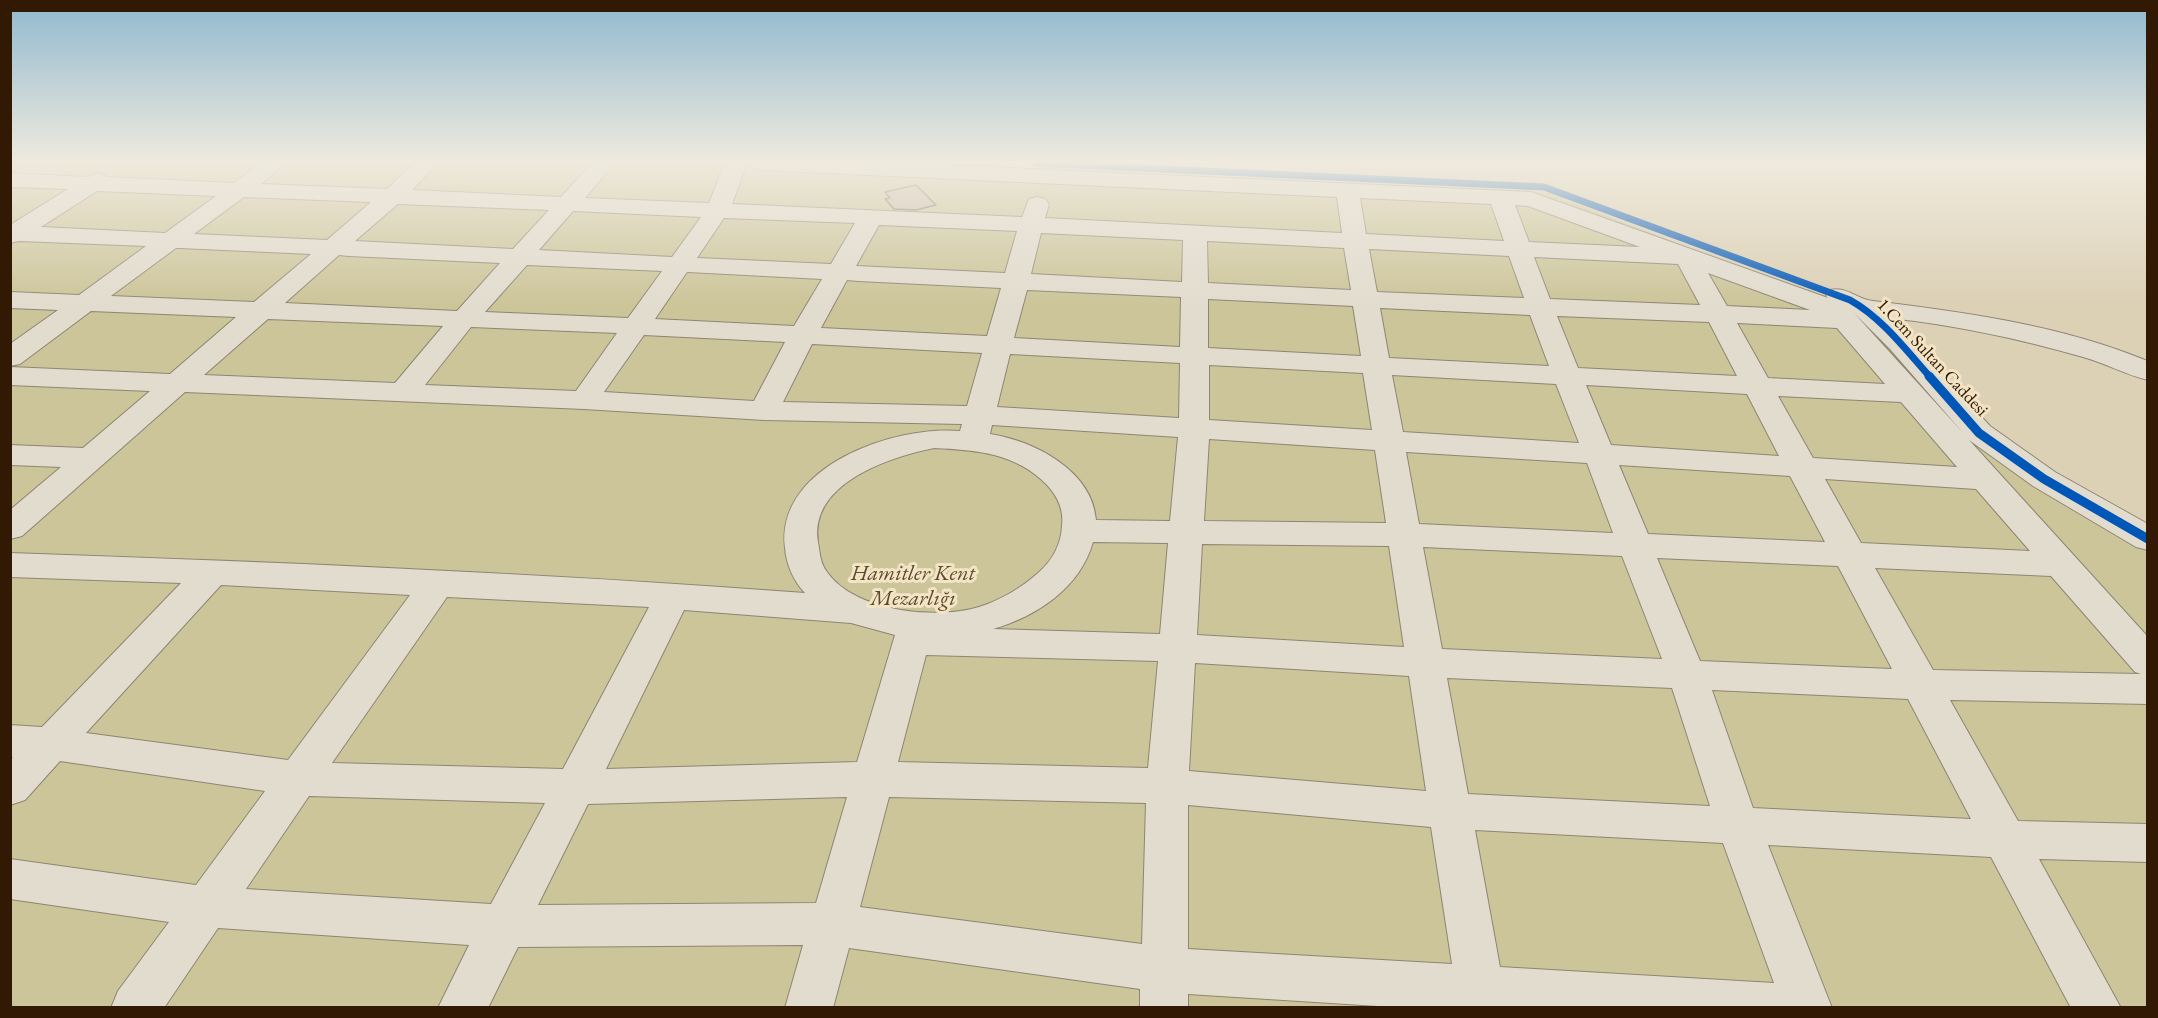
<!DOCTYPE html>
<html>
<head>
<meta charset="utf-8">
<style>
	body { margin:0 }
	#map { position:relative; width:2158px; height:1018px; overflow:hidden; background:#dcd0b5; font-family:"EB Garamond",serif }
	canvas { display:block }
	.frame { position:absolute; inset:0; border:12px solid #311904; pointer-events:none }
</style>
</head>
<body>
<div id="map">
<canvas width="2158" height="1018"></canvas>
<div class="frame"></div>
</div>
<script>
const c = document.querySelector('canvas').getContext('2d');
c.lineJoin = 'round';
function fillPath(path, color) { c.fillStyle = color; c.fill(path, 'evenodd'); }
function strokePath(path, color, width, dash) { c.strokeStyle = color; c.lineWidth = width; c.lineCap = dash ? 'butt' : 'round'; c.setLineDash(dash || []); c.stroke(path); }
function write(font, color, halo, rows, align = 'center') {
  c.font = font + ' "EB Garamond",serif'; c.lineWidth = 6; c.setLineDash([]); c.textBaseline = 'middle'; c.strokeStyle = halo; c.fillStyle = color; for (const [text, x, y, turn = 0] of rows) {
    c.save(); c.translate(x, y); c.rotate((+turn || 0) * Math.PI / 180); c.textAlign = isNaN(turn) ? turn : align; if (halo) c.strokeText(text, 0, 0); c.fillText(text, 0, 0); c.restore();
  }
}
const green = new Path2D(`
	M10,163H1002L1019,171L1546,192L1862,315L1968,432L2147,544V1007H11Z`);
const building = new Path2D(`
	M916,185L936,205L916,210L894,209L885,199L890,198L885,192Z`);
const minor = new Path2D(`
	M261,163H286L261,184L387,189L414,163H438L412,190L561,197L592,163H615L585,198L709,203L725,163H747L732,204L1022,217L1029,199L1037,197L1045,199L1049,204L1045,218L1342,233L1337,197L761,170L753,168L750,163H902L1531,192L1828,298L1826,296L1830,290C1847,286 1856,299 1873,301C1964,312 2059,325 2145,360L2148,361V380C2126,375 2105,363 2083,357C2020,339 1955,325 1890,318L1990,426L2055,472L2148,524V550L2136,547L2033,486L1969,440L2148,637V704L1950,700L2018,821L2148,824V862L2039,859L2121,1008H2071L1991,857L1768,845L1832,1008H1410L1188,994V1008H1140V989L849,948L833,1008H785L803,945L518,947L488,1008H438L469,945L218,928L164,1008H111L118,991L169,922L10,899V859L196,885L265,791L60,761L25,800L10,805V760L13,757H10V725L42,727L181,583L10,577V553C276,562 541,573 805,593C794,582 786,564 785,548C775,466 895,425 960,431L962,424L764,420L584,409L185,392L22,536L10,539V510L61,467L10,465V445L83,448L150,391L10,385V367L170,374L236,317L91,311L20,364L10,366V344L58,310L10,308V292L79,295L146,246L19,241L10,243V225L68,189L10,187V173L88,177L98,173L107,177L234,183ZM97,191L216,196L165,233L41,227ZM244,197L371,202L327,240L194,234ZM1360,198L1491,204L1504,241L1366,234ZM398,204L549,210L513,249L355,241ZM1515,205L1528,206L1640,247L1529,242ZM573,211L701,217L672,257L539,250ZM724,218L855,223L831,264L697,258ZM879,225L1017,231L1005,273L856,266ZM1041,233L1183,240L1182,282L1031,274ZM1207,241L1344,248L1351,290L1208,283ZM176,248H180L311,254L254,302L111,296ZM1369,249L1509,256L1524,298L1377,292ZM339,255L349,256L500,263L457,311L285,303ZM1534,257L1678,264L1700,305L1550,299ZM527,265L662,271L628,318L485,312ZM687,272H688L822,279L794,326L655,319ZM1708,273L1810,310L1727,306ZM847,280L858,281L1001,288L987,336L821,328ZM1027,290L1181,297L1180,347L1014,338ZM1208,299L1353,306L1361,356L1208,348ZM1380,308L1530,315L1549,366L1389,358ZM1854,313L1890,349L1964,434ZM1557,316L1709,322L1737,376L1578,368ZM268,319L443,326L395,383L204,375ZM1737,323L1837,328L1885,384L1768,378ZM471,327L617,333L576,391L425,385ZM644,335L785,342L754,401L604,392ZM812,344L982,353L967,406L783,402ZM1010,354L1180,363L1179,418L997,407ZM1209,365L1363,373L1372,430L1209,420ZM1392,375L1556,384L1579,443L1403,432ZM1586,385L1747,394L1779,456L1611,445ZM1778,396L1901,402L1957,467L1813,458ZM992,425L1178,437L1170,521L1096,520C1092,470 1034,441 990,434ZM1209,439L1375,450L1386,523L1204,521ZM934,448C977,450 1016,453 1047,485C1058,497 1064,510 1062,526C1061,545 1052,561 1038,573C1021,588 1001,600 979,607C937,620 855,612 827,572C820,563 820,553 818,542C809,483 890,457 934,448ZM1406,452L1587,463L1613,533L1419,524ZM1619,465L1790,476L1825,542L1648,534ZM1825,479L1976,489L2030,551L1861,543ZM1093,542L1168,543L1160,634L993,629C1037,616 1080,588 1093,542ZM1202,544L1389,546L1404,647L1197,635ZM1423,547L1622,556L1662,659L1442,649ZM1657,558L1838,566L1892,669L1700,661ZM1875,568L2051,576L2135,672L2141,674L1933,670ZM221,585L410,595L288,760L86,733ZM447,597L649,607L563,769L332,763ZM684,610L851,623L895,635L857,762L606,769ZM926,655L1158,661L1148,768L898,762ZM1195,663L1409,676L1426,791L1189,771ZM1447,678L1672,688L1710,806L1468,794ZM1712,690L1908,699L1971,819L1753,808ZM309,796L545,803L491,904L246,889ZM847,797L816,903L538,905L588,804ZM889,797L1146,803L1142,944L860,907ZM1188,805L1431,827L1452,964L1188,949ZM1475,830L1723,843L1774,983L1500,967Z`);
const cyclewayFar1 = new Path2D(`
	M1036,163L1544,187L1850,300C1882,318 1906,350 1930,377`);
const cycleway = new Path2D(`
	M1929,376L1979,433L2044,479L2148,539`);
const farStreetnames = [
	["1.Cem Sultan Caddesi",1932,358,47]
];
const parkNames = [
	["Hamitler Kent",913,574],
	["Mezarlığı",913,599]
];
fillPath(green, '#ccc599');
fillPath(building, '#cab9a7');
strokePath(building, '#766c5c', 1.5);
strokePath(minor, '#8e8573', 2);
fillPath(minor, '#e2dccf');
strokePath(cyclewayFar1, '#0057b8', 7);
strokePath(cycleway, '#0057b8', 9);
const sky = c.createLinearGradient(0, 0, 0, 305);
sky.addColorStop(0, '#90b9cf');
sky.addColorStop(0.53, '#efeade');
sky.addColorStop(1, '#efeade00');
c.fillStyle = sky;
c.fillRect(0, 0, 2158, 305);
write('18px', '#311904', '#f2e4c5', farStreetnames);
write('italic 22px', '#5b4a2a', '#f2e4c5', parkNames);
</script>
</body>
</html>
